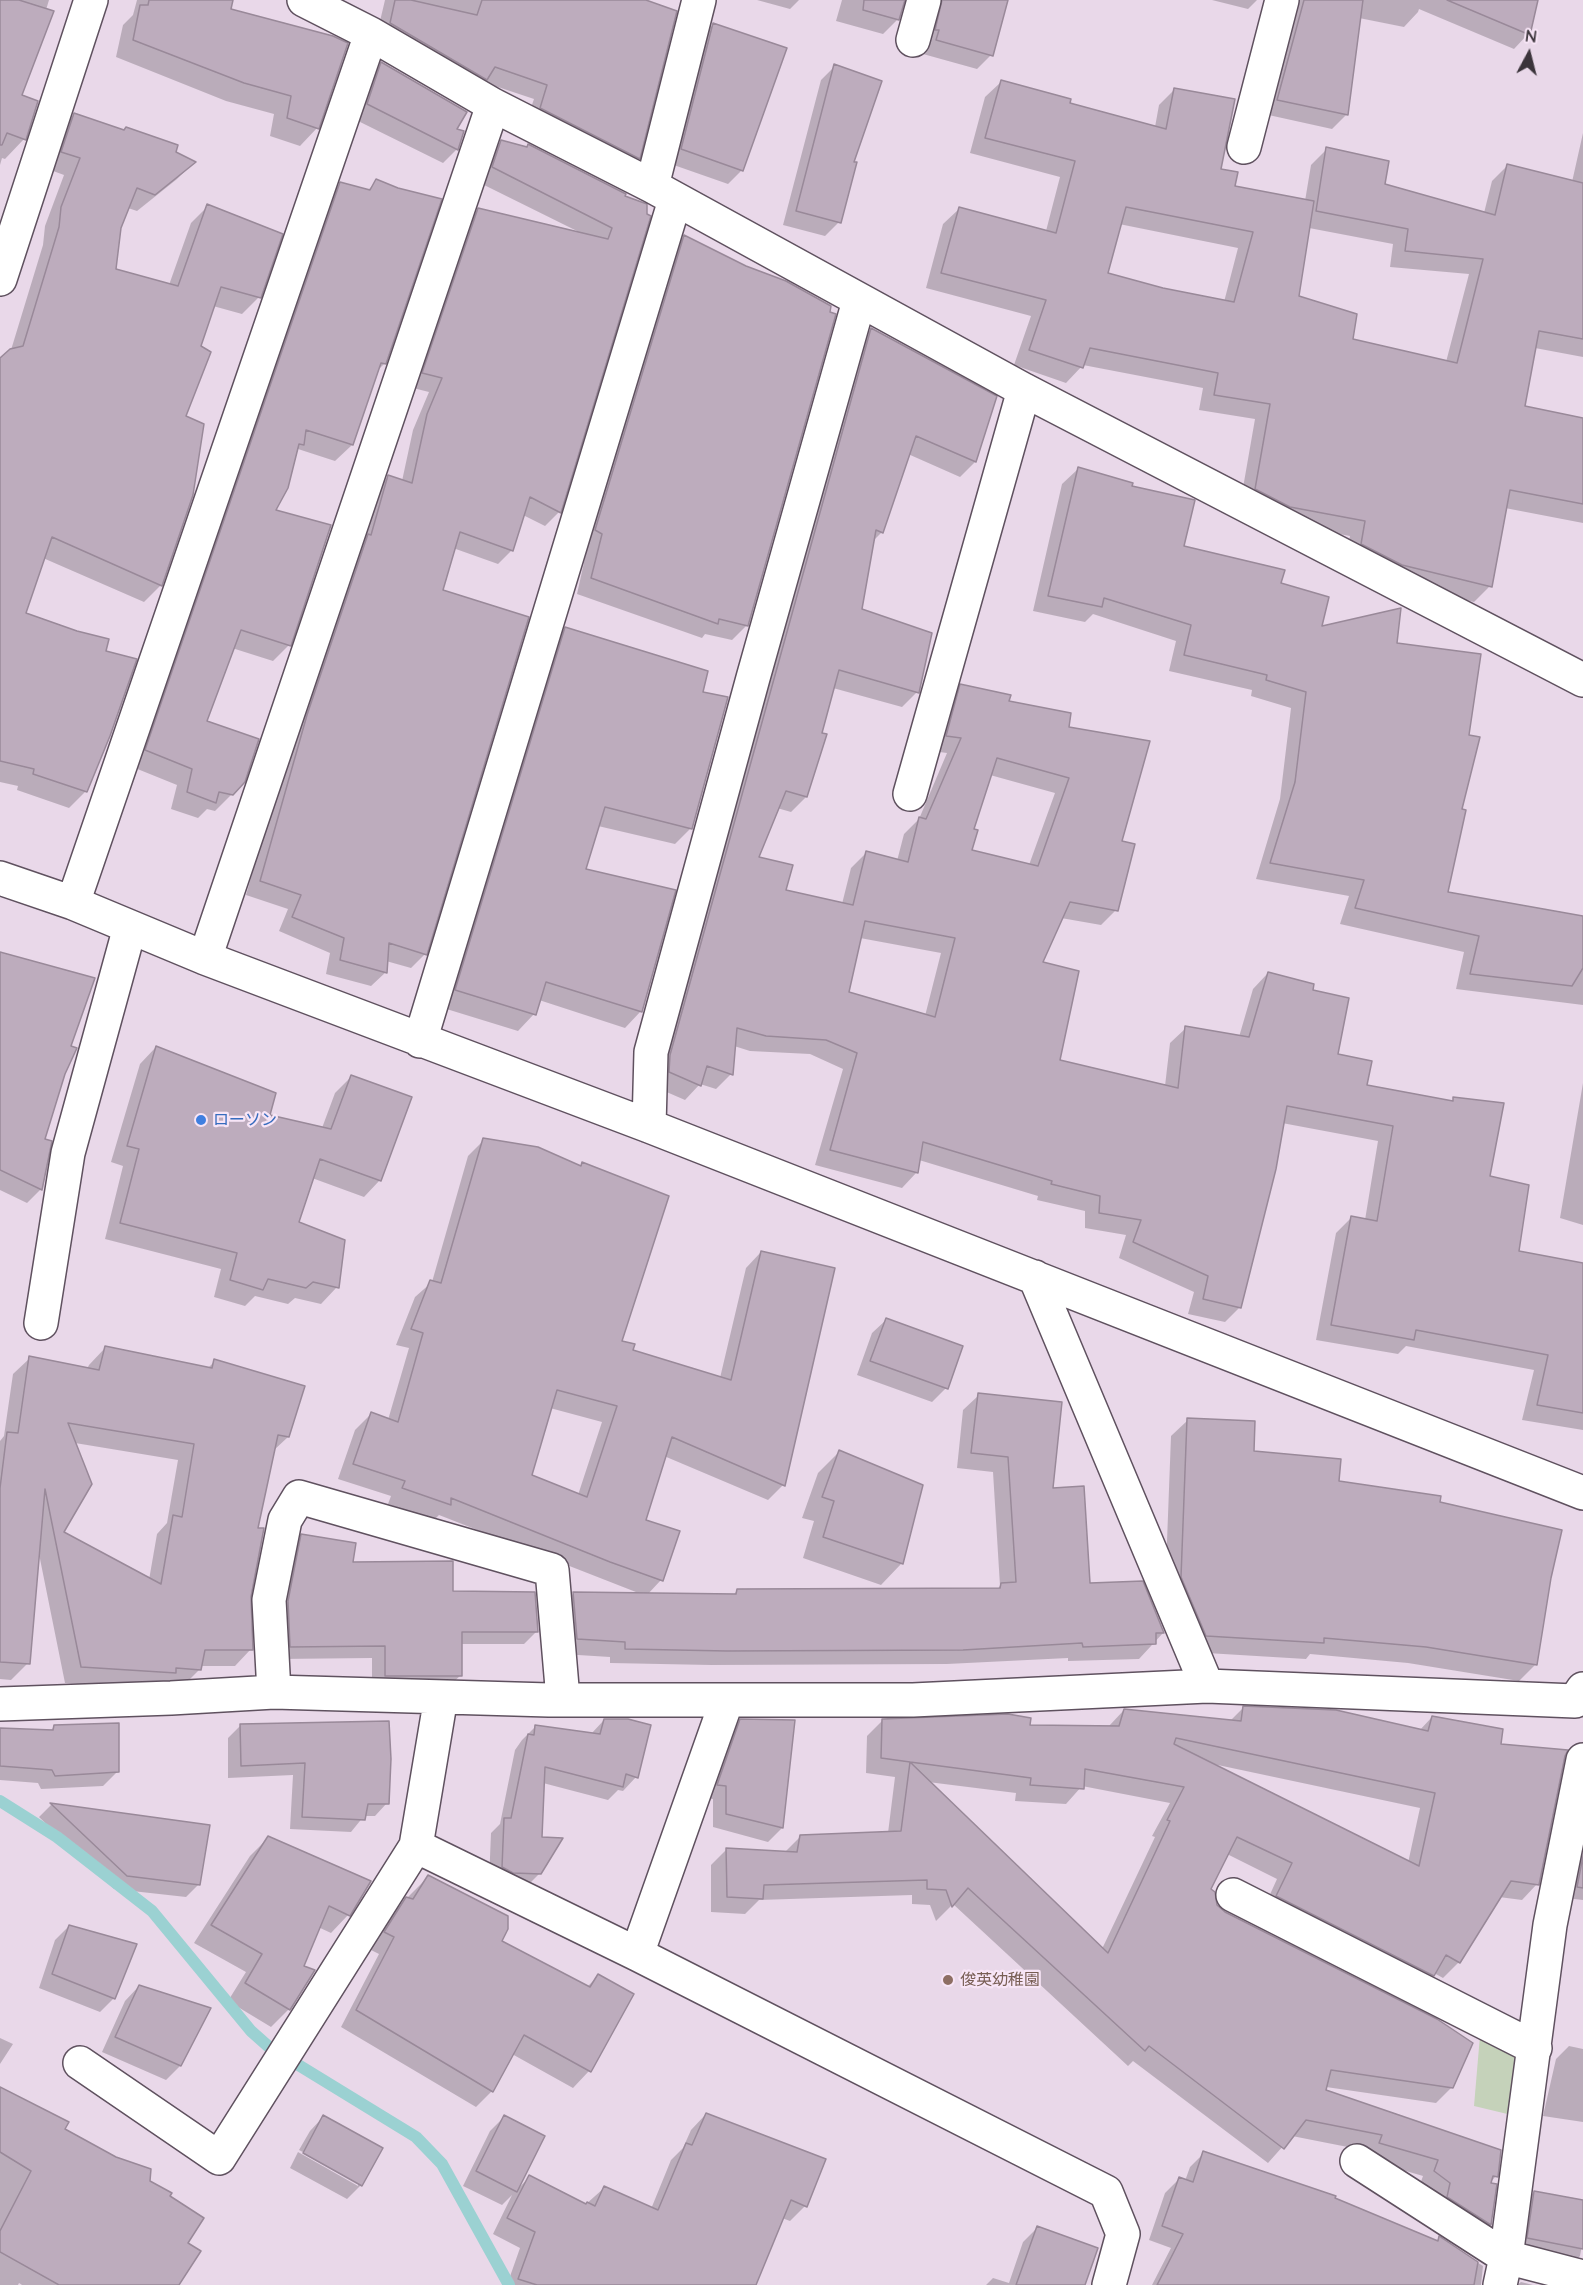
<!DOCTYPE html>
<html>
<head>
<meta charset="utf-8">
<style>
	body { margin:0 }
	#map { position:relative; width:1583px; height:2285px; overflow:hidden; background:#e9d8e9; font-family:Quicksand,sans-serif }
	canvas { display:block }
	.north { position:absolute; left:1499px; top:24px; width:60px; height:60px; -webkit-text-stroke:4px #f7e5f6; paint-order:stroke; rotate:7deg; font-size:16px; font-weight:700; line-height:24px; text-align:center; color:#3b343b }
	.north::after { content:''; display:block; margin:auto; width:21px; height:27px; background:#3b343b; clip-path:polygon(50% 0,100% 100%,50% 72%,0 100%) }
</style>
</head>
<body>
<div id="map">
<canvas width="1583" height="2285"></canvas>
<div class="north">N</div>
</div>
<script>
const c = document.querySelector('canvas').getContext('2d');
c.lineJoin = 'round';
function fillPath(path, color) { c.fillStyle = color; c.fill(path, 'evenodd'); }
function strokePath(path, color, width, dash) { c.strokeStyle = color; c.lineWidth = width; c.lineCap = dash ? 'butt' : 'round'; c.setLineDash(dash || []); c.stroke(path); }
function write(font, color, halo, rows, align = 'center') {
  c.font = font + ' Quicksand,"Noto Sans JP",sans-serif'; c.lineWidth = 4.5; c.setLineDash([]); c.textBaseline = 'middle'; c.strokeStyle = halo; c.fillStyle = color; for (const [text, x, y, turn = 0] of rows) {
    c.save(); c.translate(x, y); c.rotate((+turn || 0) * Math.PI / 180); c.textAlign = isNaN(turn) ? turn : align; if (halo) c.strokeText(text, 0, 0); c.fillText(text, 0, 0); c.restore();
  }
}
const green = new Path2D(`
	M1482,2012L1535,2023L1520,2117L1474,2106Z`);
const shadow = new Path2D(`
	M0,0H49L20,96L24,139L5,159L2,158L0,165Z
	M137,0H232L229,10L317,128L300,146L270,136L274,114L226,101L116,57L123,25L133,15Z
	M385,0H641L638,158L624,172L526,122L534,99L483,82L376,38Z
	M757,0H799L790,9Z
	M842,0H903L898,19L883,34L836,21Z
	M921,0H1006L991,55L977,69L923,54L925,45Z
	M1212,0H1257L1248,9Z
	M1280,0H1536L1528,34L1514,49L1419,9L1418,12L1404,27L1359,18L1347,114L1332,129L1264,114Z
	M713,25L785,49L741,171L728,184L668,163L699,38Z
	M382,64L454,130L462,132L457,149L443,163L354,119L368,77Z
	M835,66L852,163L839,222L825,236L783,225L821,80Z
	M1001,82L1068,104L1155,127L1159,105L1175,89L1220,170L1233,187L1305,201L1311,165L1327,149L1384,185L1484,213L1492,181L1508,165L1572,182L1583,133V357L1535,348L1524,407L1583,420V523L1505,508L1490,586L1474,602L1386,580L1346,559L1350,536L1274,522L1240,505L1255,419L1199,410L1203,388L1083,365L1066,383L1014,365L1031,316L926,288L943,224L959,209L1046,231L1060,177L970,153L985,97ZM1119,224L1238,248L1224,302L1163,289L1106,274ZM1309,228L1393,244L1390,267L1469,274L1446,362L1351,340L1298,297Z
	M74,115L174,153L193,163L177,179L137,211L128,208L120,228L114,270L169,285L191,223L208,206L259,297L242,314L213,306L199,347L184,417L192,495L160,586L144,602L43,558L24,614L86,791L69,808L17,790L18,786L0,782V360L11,350L43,245L45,226L64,175L45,168L57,132Z
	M501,142L624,194L559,512L545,526L523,515L512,550L498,564L453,548L441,591L425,954L411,968L386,961V972L371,986L326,974L330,953L279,931L288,909L246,895L293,731L374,491L388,477L402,481L413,430L429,392L409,387L464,224L479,209L579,232L478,182L487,156Z
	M377,181L384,364L376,372L352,445L335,461L298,449L295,452L274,511L289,645L273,661L232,648L205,722L232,794L215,811L207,809L198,818L171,809L177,785L130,766L324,200L341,183L367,191Z
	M684,237L747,625L732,640L705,634L702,638L577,594L587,549L580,545L669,252Z
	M871,329L975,462L960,477L908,454L882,532L873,541L861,610L917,692L902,707L833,688L806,797L791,812L777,808L757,858L784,891L842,904L851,868L866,853L897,861L904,834L919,819L947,753L932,751L946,701L961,686L1007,702L1067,728L1120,842L1116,910L1101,925L1061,918L1041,963L1059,1061L1165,1086L1170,1043L1186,1028L1239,1037L1253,989L1268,973L1311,991L1336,1056L1366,1087L1450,1102L1454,1099L1489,1177L1517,1252L1583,1265V1430L1522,1420L1534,1370L1406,1346L1398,1354L1316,1340L1336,1233L1351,1218L1365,1220L1378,1141L1282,1123L1240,1307L1225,1322L1188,1314L1194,1292L1119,1258L1126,1235L1085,1228V1211L1037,1200L1038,1196L919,1160L917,1172L902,1188L815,1165L843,1069L810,1054L750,1051L734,1046L731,1074L716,1089L700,1084L685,1100L655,1087L856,345ZM990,775L1055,793L1029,865L970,851L972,830ZM860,938L941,953L925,1016L847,993Z
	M1078,469L1130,487L1182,547L1280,584L1320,628L1395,644L1468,736L1460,810L1446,893L1583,918V1005L1456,989L1464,952L1340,924L1349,896L1256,879L1280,799L1291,708L1251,696L1252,690L1169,671L1176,641L1093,614L1085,622L1033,611L1062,484Z
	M565,629L701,693L691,828L675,844L598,826L584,870L641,1011L625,1028L539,1000L534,1014L518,1031L440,1007L549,645Z
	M0,952L63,1073L43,1140L41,1189L27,1203L0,1190Z
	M156,1047L268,1116L322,1128L335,1093L351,1077L380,1180L364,1197L312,1178L298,1223L337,1287L321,1304L295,1298L288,1304L255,1296L245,1306L214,1297L221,1269L105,1239L123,1166L111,1162L140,1064Z
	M1583,1083V1225L1560,1218Z
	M484,1140L580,1167L582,1164L620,1342L632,1351L720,1378L746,1268L761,1252L783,1485L768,1500L664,1456L644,1521L661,1580L647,1595L732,1596L738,1590H997L1000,1586L993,1472L957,1468L963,1410L979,1395L1051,1489L1088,1585L1163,1633L1139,1659L1068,1661V1658L947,1664L711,1665L610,1663V1657L562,1654L558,1609L573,1594H641L439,1515L434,1520L388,1504L391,1496L338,1479L355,1430L371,1414L388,1420L409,1348L396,1345L415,1297L432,1282L468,1156ZM550,1408L602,1422L578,1495L530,1476Z
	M886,1320L946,1388L932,1402L857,1375L872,1333Z
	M105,1348L207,1369L215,1361L288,1437L273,1451L257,1529L249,1596L251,1649L235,1666H200V1669L183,1686L157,1689L65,1683L39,1554L28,1663L11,1680L0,1679V1441L4,1436L13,1374L30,1358L87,1369L89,1365ZM75,1443L178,1460L167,1523L157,1534L149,1580L62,1532Z
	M1188,1420L1252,1453L1338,1482L1438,1504L1550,1577L1535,1665L1519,1681L1408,1663L1310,1654L1306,1659L1190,1652L1165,1594L1171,1436Z
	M839,1452L921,1486L901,1564L881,1585L803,1558L814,1521L802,1518L818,1473Z
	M302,1536L351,1564L452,1593L537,1631L524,1644H460L461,1675L447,1688H372V1658L278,1659L289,1549Z
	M1243,1708L1419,1731L1432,1717L1499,1746L1537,1884L1522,1900L1499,1897L1459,1962L1443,1978L1434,1973L1417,1991L1262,1912L1277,1879L1227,1854L1209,1890L1216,1905L1452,2087L1436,2103L1326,2087L1325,2091L1496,2176L1489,2184L1495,2185L1490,2225L1474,2240L1419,2187L1423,2176L1365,2159L1368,2151L1292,2136L1268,2163L1133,2061L1128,2066L953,1904L936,1921L930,1905L912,1904V1895L759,1900L745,1914L711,1912V1865L727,1849L784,1853L801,1836L888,1833L895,1777L866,1773L867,1736L883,1720L1028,1726H1109L1124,1710L1230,1721ZM1213,1764L1420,1808L1408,1863ZM928,1782L1016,1793L1015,1801L1066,1804L1082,1786L1170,1803L1152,1836L1155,1837L1102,1949Z
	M604,1720L636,1777L623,1791L618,1790L608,1800L543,1783L540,1873L526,1887L489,1881L491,1833L500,1824L515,1750L522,1740L536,1726L591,1734Z
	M741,1720L782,1828L768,1842L713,1827V1799L704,1798L727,1734Z
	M241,1725L387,1803L375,1816H364L351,1832L290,1829L293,1775L228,1778V1738Z
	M55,1726L117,1772L103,1786L41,1789L38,1783L0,1780V1729L50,1731Z
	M51,1805L208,1827L199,1884L186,1897L114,1889L39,1817Z
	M268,1838L348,1915L331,1933L318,1927L302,1967L289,2009L271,2027L228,2001L246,1972L194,1943L250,1856Z
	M1583,1852V1900L1566,1898L1574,1861Z
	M428,1877L499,1941L587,1987L598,1976L632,1994L589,2071L573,2088L512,2054L492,2091L476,2107L341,2027L379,1954L369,1949L390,1915Z
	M69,1926L114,1998L100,2012L39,1988L55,1940Z
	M139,1986L209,2009L180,2066L166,2080L102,2052L125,2001Z
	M0,2038L13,2044L0,2064Z
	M1569,2046L1583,2049V2122L1543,2116L1556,2059Z
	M0,2089L168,2196L186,2243L177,2285H22L19,2283L18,2285H0Z
	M706,2114L805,2206L790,2221L782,2218L754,2285H507L520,2248L493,2234L512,2195L502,2205L463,2186L490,2131L504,2117L518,2189L529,2177L585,2205L604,2188L651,2209L671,2160L683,2148L691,2130Z
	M323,2117L361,2185L347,2199L290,2168L298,2152L358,2186V2182L299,2150L310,2131Z
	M1204,2153L1333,2199L1436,2241L1439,2238L1483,2266L1481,2285H1152L1171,2248L1149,2240L1165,2193L1179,2179L1185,2181L1190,2167Z
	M1534,2192L1583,2201V2239L1580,2256L1566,2270L1514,2257L1520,2206Z
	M1037,2228L1084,2285H986L993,2278L1009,2283L1023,2242Z
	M1521,2282L1533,2285H1517Z`);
const stream = new Path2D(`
	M0,1801L57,1837L152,1911L251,2031L269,2047L416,2137L442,2164L509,2285`);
const building = new Path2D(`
	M0,0H19L54,11L22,95L38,101L26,140L7,133L2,145H0Z
	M149,0H233L231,9L333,36L348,43L319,129L287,118L291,96L244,83L133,40L140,5H148Z
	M395,0H411L477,15L482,0H646L677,11L640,159L540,108L547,85L495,67L487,80L390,23Z
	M864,0H905L899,20L863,10Z
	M942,0H1008L993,56L936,40L939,30H935Z
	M1304,0H1363L1348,115L1277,100Z
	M1447,0H1538L1530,35Z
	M713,23L787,48L743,171L681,149Z
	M381,62L467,112L457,129L464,131L458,150L367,104Z
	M834,64L882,81L854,162H857L841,223L796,211Z
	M1001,80L1071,99L1070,103L1166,129L1174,88L1235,99L1221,169L1238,172L1235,186L1314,201L1299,296L1357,314L1353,339L1457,363L1483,259L1405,251L1408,229L1316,211L1326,147L1389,161L1385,184L1495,215L1507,164L1583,183V339L1539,331L1525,406L1583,418V504L1510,490L1492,587L1402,565L1361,544L1365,521L1290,507L1255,489L1270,404L1214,395L1218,373L1090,348L1083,368L1029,350L1046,300L941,273L959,207L1056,233L1075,161L985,138ZM1126,207L1253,232L1234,302L1163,288L1108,273Z
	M74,113L124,130L126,127L178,145L176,152L196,162L155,195L137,188L121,228L116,269L178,286L207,204L283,234L261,298L221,287L201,346L211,352L186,416L204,424L193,495L162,586L52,537L26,613L77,631L109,639L106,651L137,659L110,736L87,792L33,774L34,769L0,761V358L10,349L23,346L59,227L61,207L80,158L61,152Z
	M501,140L527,147L528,144L626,194L625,196L647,204V214L651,216L561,513L530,497L513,551L460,532L443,590L529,617L427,955L389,943L387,973L340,960L344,938L292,917L301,895L260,881L307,715L368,534L371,535L388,475L412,483L427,414L442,378L422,373L478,208L608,239L612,228L492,167Z
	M376,179L398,188L442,199L386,364L381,363L353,445L306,430L304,445L299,444L288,488L276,510L331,525L291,646L241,630L207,721L259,739L245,782L233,795L219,792L216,803L187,792L192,769L145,750L340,182L370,190Z
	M684,235L746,266L786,281L831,306L830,312L836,314L748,626L719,619L718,624L591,578L602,534L595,530Z
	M871,328L997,396L976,462L916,436L883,533L876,530L862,609L932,633L919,693L839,670L822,733L827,734L807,797L786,791L759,857L793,865L786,890L853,905L866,851L908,862L919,817L926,819L961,738L946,736L960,684L1011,695L1009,701L1071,713L1069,727L1150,741L1122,841L1135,844L1118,911L1070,902L1043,962L1079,971L1060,1060L1178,1088L1185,1026L1249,1037L1268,972L1314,984L1313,990L1349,998L1338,1054L1372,1061L1367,1085L1453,1101V1097L1504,1103L1490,1176L1529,1185L1519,1251L1583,1263V1413L1537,1405L1548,1355L1416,1330L1414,1340L1331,1325L1351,1216L1377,1221L1393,1126L1287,1106L1276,1169L1241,1308L1203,1299L1208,1276L1133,1242L1141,1220L1099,1213L1100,1196L1051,1184L1052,1181L923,1142L918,1173L830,1150L857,1053L826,1040L766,1036L737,1028L733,1075L707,1066L701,1086L669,1072L670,1055ZM997,758L1069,778L1038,866L972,850L978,830L974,829ZM865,921L955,938L935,1017L849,992Z
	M1078,467L1133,483L1132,486L1195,500L1184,546L1285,570L1281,583L1329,597L1322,626L1401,608L1397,643L1481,654L1469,735L1480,737L1462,809L1466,810L1448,892L1583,916V968L1572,986L1470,974L1479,936L1355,908L1364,880L1270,863L1295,782L1306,692L1266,680L1267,675L1184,655L1191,625L1104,598L1102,607L1048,596Z
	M565,627L708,671L703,692L728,697L692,829L605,807L586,869L676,890L642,1012L546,982L536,1015L455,990Z
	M0,952L95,978L71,1046L77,1048L65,1074L45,1139L52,1141L42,1190L0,1170Z
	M156,1046L276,1093L270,1115L331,1129L351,1075L412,1097L381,1181L320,1159L299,1222L345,1240L339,1288L313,1282L306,1288L268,1279L263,1290L230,1280L237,1253L120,1223L139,1149L127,1146Z
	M483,1138L538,1147L581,1166L582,1162L669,1196L622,1341L635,1344L633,1350L731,1380L761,1251L835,1268L785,1486L672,1437L646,1520L680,1531L663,1581L610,1562L451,1498V1505L402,1488L405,1481L353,1464L371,1412L398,1422L423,1333L411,1329L430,1280L441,1283ZM557,1390L617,1406L587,1497L532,1475Z
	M886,1318L963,1346L948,1389L870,1361Z
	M105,1346L212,1368L214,1359L305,1386L289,1437L278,1435L258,1528H264L251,1597L253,1650H205L201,1670L176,1668V1673L81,1667L45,1489L30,1664L0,1662V1488L7,1432L18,1433L29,1356L99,1370ZM68,1423L194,1444L182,1517L173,1515L161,1584L64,1532L92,1484Z
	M978,1393L1062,1402L1053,1488L1084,1486L1090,1583L1143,1581L1164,1633H1156V1644L1083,1647L1082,1643L963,1650L727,1651L625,1649V1642L577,1639L573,1592L736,1594L737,1589L1000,1588L1001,1583L1016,1582L1008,1457L971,1453Z
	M1187,1418L1255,1421L1254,1451L1341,1459L1339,1481L1441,1496L1440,1502L1562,1530L1551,1578L1537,1665L1426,1647L1324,1638V1643L1206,1636L1181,1577Z
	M839,1450L923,1485L903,1564L823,1537L834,1501L822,1497Z
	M301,1534L356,1543L353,1562L453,1561V1591L535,1592L538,1632H462V1676H385V1646L290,1647L288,1601Z
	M1243,1706L1336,1710L1428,1731L1432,1716L1503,1729L1501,1744L1568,1750L1565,1756L1539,1885L1511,1881L1460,1963L1446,1955L1434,1976L1276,1896L1292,1863L1237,1837L1211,1889L1215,1892L1217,1905L1225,1912L1437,2019L1473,2043L1453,2088L1331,2070L1326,2090L1501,2150L1498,2177L1493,2176L1491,2183L1497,2184L1491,2225L1447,2197L1450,2183L1434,2171L1438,2160L1379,2143L1382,2135L1306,2120L1284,2149L1149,2046L1145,2051L968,1888L952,1907L946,1890L927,1889V1880L764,1885L763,1899L727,1897L726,1848L797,1852L800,1835L901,1831L910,1762L881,1758L882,1719L1008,1714L1031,1718L1030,1725L1119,1726L1124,1709L1241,1721ZM1176,1738L1435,1793L1419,1866L1174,1744ZM910,1762L1031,1778L1030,1785L1084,1789L1085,1769L1184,1787L1167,1820L1170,1821L1108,1953Z
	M604,1719H628L651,1725L638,1778L626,1774L623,1787L545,1767L542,1837L563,1838L541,1874L513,1873L502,1867L504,1818H511L528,1734L534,1735L535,1725L600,1734Z
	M740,1719L795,1720L783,1828L726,1814V1786L717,1785Z
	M389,1721L391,1759L389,1804H368L365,1820L302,1817L305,1763L241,1766L240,1724Z
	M119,1723V1772L55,1776L52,1770L0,1766V1728L53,1730L54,1725Z
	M50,1803L210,1825L200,1885L127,1876Z
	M268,1836L371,1881L350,1916L329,1906L304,1966L315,1970L290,2010L245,1983L262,1954L211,1925Z
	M1583,1856V1888L1577,1887Z
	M428,1875L508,1916V1929L502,1941L590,1987L598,1974L634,1994L591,2072L524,2035L493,2092L356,2010L394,1937L384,1932L406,1897L413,1899Z
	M69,1925L137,1944L115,1999L52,1974Z
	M139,1985L211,2008L181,2066L115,2037Z
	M0,2087L69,2122L65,2129L116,2157L151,2169L150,2181L172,2193L170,2196L204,2218L188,2243L201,2251L179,2285H59L0,2252V2231L31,2171L0,2152Z
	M706,2113L826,2159L807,2207L791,2200L756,2285H537L518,2279L535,2232L507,2218L529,2175L586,2204L587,2202L595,2206L604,2186L658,2210L686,2143L692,2145Z
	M323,2115L383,2148L362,2186L303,2153Z
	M504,2115L545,2136L517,2192L476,2171Z
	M1203,2151L1336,2196L1335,2198L1438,2241L1439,2236L1478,2262L1474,2285H1157L1183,2234L1162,2226L1179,2177L1193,2182Z
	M1534,2191L1583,2200V2249L1527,2238Z
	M1037,2226L1098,2248L1085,2285H1016Z`);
const minor = new Path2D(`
	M304,0L371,34L493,105L652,186L1024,390L1583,680
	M913,40L924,0
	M1244,147L1282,0
	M652,186L699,0
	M0,279L91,0
	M910,794L1024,390
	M0,878L73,903L205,958L649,1126L1583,1493
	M73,903L371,34
	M205,958L493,105
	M420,1041L675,200
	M649,1126L651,1052L753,678L859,301
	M1035,1277L1207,1686
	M41,1323L68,1153L130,927
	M274,1692L269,1600L285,1520L299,1497L552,1570L563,1699
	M0,1704L171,1698L274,1692L549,1700H913L1207,1686L1575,1701L1583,1689
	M416,1846L637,1954L1106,2192L1123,2234L1109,2285
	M1233,1895L1535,2048
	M637,1954L727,1700
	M80,2063L219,2158L416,1846L441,1697
	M1357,2161L1506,2257L1583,2277
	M1500,2285L1506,2257L1550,1925L1583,1760`);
const markers = [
	[201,1120,6,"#3f7fe0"],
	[948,1980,6,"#8d6e63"]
];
const shopNames = [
	["ローソン",213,1120]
];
const educationNames = [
	["俊英幼稚園",960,1980]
];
fillPath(green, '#c5d2ba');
fillPath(shadow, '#0003');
strokePath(stream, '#9bd1d2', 12);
fillPath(building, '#bdacbd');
strokePath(building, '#998999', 1.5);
strokePath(minor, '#5f515f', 36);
strokePath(minor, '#fff', 33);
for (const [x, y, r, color] of markers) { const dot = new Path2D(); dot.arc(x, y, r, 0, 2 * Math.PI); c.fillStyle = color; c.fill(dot); strokePath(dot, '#f7e5f6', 2); }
write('16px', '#366cbe', '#f7e5f6', shopNames, 'left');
write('16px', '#785e54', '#f7e5f6', educationNames, 'left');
</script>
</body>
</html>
